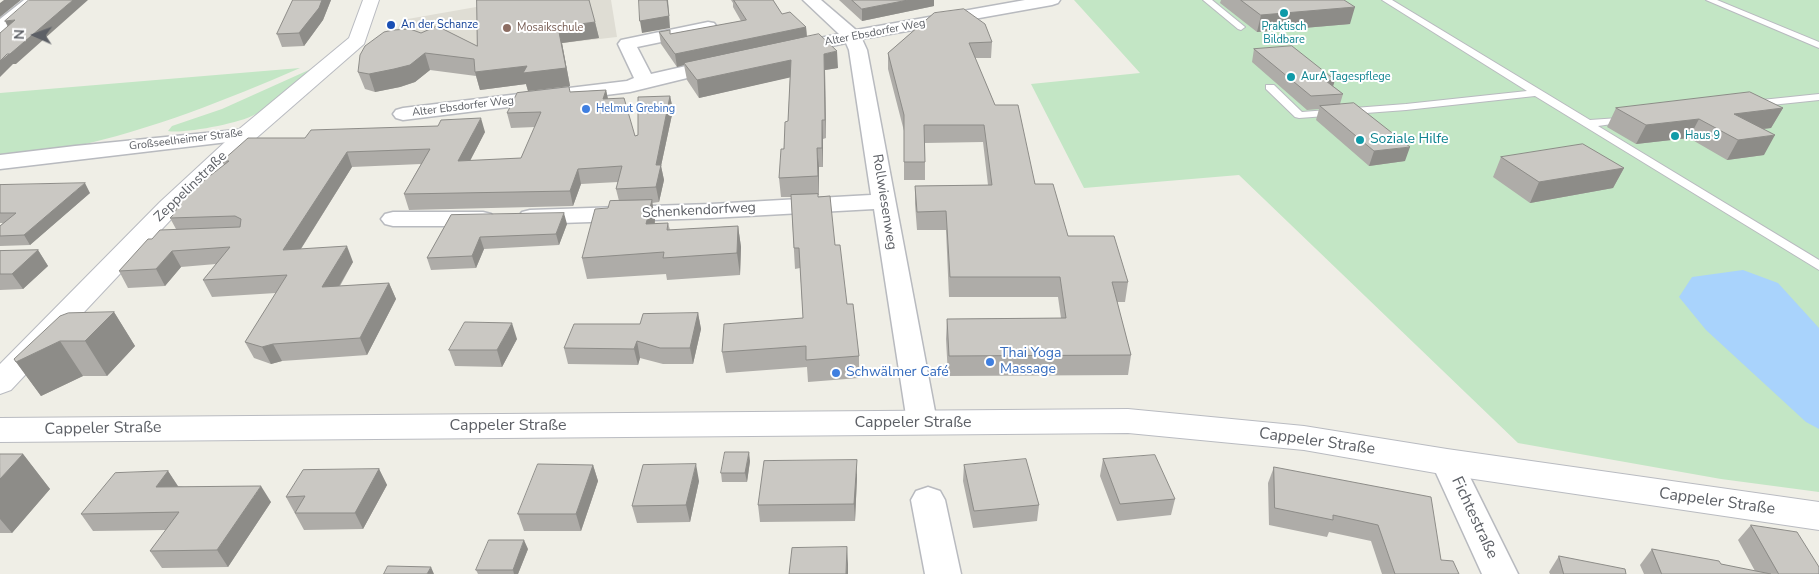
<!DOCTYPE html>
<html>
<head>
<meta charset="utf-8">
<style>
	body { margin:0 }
	#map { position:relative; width:1819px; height:574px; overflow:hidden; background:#efeee6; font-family:"Nunito Sans",sans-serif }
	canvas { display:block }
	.north { position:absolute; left:10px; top:10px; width:50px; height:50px; -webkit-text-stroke:4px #fff; paint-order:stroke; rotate:272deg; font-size:14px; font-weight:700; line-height:20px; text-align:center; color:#5d6066 }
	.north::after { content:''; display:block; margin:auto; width:18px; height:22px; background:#5d6066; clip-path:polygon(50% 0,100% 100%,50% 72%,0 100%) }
</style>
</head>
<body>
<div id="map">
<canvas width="1819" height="574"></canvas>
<div class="north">N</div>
</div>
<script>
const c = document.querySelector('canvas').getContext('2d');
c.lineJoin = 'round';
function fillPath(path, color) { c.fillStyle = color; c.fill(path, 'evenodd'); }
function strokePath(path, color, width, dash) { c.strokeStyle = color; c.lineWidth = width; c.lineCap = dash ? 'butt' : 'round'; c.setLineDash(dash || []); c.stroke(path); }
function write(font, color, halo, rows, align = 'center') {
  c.font = font + ' "Nunito Sans",sans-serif'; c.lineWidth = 4; c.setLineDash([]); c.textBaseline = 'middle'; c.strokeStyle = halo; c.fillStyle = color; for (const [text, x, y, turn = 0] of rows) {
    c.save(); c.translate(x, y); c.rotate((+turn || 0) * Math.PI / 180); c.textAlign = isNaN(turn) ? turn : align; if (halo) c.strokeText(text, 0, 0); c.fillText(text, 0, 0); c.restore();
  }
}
const education = new Path2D(`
	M516,0H611L617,37L476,53L393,37L402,20Z`);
const green = new Path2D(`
	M1074,0H1819V492L1721,479L1518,443L1239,175L1084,188L1031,84L1140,73Z
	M300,68C226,100 151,130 72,147C49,152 24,153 0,156V93Z
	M311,69C295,82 271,106 254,115C240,123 184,134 168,131L172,126L222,109Z`);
const water = new Path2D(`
	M1743,270L1778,283L1819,328V429L1806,422L1706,330L1679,297L1692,277Z`);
const service = new Path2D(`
	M1203,0H1212L1245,27L1241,30L1238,29Z
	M1382,0H1392L1590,120L1633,117L1634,119L1633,121L1598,126L1819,260V270L1535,96L1406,110L1299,118L1295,117L1266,89V85H1274L1302,112L1406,104L1527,91Z
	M1706,0H1717L1819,42V48Z
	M1819,94V100L1752,107L1747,104L1752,101Z`);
const minor = new Path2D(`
	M24,0H42L6,32L0,33V19Z
	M803,0H821L856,30L1025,0H1060L1058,3L1052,5L862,39L867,50L937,422L933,430L922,433L911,430L907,422L874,209L711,218L530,224L522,222L518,217L522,212L530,210L711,204L871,195L849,50L846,43L793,54L787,53L784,49L787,45L839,34Z
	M708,22L714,23L717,27L714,31L637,47L651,74L721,58L728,60L730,64L728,68L630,92L403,120L396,118L393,114L396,110L403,108L627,81L634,78L618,44L621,40Z
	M246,129L253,131L256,135L253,139L0,169V155L75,146Z
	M393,212H483L491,214L495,219L491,224L483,226H393L385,224L381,219L385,214Z
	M1447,450L1458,453L1518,574H1482L1431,462L1436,453Z
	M928,487L940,491L945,500L961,574H925L911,500L916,491Z`);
const secondary = new Path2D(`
	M363,0H379L364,44L254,140L178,212L11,390L0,394V364L160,202L238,130L349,38Z
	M1128,409L1304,426L1447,449L1819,502V530L1447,475L1304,450L1128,433L0,442V418Z`);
const wall = new Path2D(`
	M293,0H331L323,20L304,46L282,47L277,34Z
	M731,0H773L782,14L806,27L807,37L838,68L825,70L826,138L823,139V167H819V195H818V197L835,245L847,304L859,356V378L808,382L807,367L726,373L722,352L803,318L800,268L795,269L791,197H781L779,178L788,121L790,77L699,98L687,80L684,65L677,67L661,44L659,32L670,34L741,21L733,7V3Z
	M839,0H934V6L862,21Z
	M1221,0H1344L1350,24L1257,32L1220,3Z
	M934,13L992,42L991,58H975L995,105L1035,184L1068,236L1128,282L1125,302H1117L1131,355L1128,375L948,376L946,339L947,319L1061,318L1058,297H949L946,230H917L915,204V186L988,185L983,142L925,143V180H904V131L888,69V53Z
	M595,22L599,38L562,43L570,86L528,91L526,84L480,90L476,76L430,70L415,82L400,87L375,92L365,89L358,72L421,33L477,46Z
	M1254,49L1333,86L1343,94L1340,104L1405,161L1369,166L1316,120L1319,109L1307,110L1252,62Z
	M606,90L608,99L635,136L638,135L670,96L673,110L661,166L664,180L659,202L652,203L655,220V224L668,223L670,230L738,226L741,247L740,275L667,280L666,274L587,279L582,258L608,208L619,201L616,189L618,182L581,184L573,206L409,210L404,194L421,164L352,167L301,249L353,262L340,286L389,283L396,299L367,355L282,361L271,364L254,358L245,342L276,293L212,297L203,280L216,264L181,267L165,286L128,288L119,271L152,239L176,229L170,218L224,165L222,161L305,138L485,132L470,161L521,158L535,127L511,128L507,113L570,92Z
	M1616,108H1783L1771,128L1763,129L1764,155L1727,160L1689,138L1636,144L1607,127Z
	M1501,157L1624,168L1613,188L1530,203L1493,177Z
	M0,185L90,193L30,245L0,246V226L3,223H0Z
	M451,215L567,224L559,245L484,249L476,268L431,270L427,258Z
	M38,250L48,266L23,289L0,290V251Z
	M114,312L135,346L107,376H83L41,396L14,359Z
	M698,313L701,329L693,364H663L640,358L638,365L568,364L564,348L640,324Z
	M517,339L502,367L455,366L449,350Z
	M0,454H23L50,489L12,533H0Z
	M1103,459L1175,499L1171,515L1117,521L1100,476Z
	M750,461L747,482H722L721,473Z
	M593,465L598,481L581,531H524L518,514Z
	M964,465L1039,505L1037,521L973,528L963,481Z
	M1274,467L1441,560L1459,574H1382L1371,541L1329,532L1327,537L1269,525L1268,483Z
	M379,469L387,485L363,529L304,530L286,497Z
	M168,471L178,486L271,502L228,567L162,568L150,551L166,530L93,531L81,514Z
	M857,477L855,521L760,522L758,505Z
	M699,481L690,522L637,523L632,506Z
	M1751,525L1819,574H1644L1640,565L1652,549L1721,564L1755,571L1738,540Z
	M528,549L518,574H478L476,570Z
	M1559,556L1626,574H1550L1549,572Z`);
const shadedWall = new Path2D(`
	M4,0H21L0,17V3Z
	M73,0H88L16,64H13L0,77V61Z
	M322,0H331L323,20L304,46L299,33Z
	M667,0H668L670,28L642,33L640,21Z
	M908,0H934V6L862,21V9Z
	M1355,7L1350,24L1257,32L1261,15Z
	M15,20L10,31L5,21Z
	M595,22L599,38L562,43L570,86L528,91L526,84L480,90L475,72L527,66L558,27Z
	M806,27L807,39L684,63V65L677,67L675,54Z
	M837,51L838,68L825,70L826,138L825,120L824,54Z
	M425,53L430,70L415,82L400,87L375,92L369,74Z
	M791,60L792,77L699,98L697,80Z
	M1335,80L1331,93L1326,81Z
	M606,90L609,104L603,99Z
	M670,96L673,110L661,166L664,180L659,202L656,187V165Z
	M1783,108L1771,128L1726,133L1734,114Z
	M481,118L485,132L462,176L458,161Z
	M1699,119L1689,138L1636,144L1646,125Z
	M822,120L823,139V167L822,148Z
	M1775,135L1764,155L1727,160L1738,140Z
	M1410,147L1405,161L1369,166L1374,151Z
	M817,148L819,167V195L818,176Z
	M347,152L352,167L290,266L283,250Z
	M1624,168L1613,188L1530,203L1539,182Z
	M578,169L581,184L573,206L570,191Z
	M85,183L90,193L30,245L24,235Z
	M652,200L655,220L651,245L646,224Z
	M564,213L567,224L559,245L556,234Z
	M738,226L741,247L740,275L737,253Z
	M480,237L484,249L476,268L472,256Z
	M347,246L353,262L329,303L322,287Z
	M38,250L48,266L23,289L12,274Z
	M172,251L181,267L165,286L156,269Z
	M389,283L396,299L367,355L360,338Z
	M114,312L135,346L107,376L85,341Z
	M698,313L701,329L693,364L690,348Z
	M512,323L517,339L502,367L497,350Z
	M60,341L83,376L41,396L16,362Z
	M637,341L640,358L638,365L634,349Z
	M273,344L282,361L271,364L262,347Z
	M749,452L750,461L747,482L745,473Z
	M23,454L50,489L12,533L0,519V479Z
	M857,460V477L855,521L854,504Z
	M696,464L699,481L690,522L686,505Z
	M593,465L598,481L581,531L576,514Z
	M379,469L387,485L363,529L355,513Z
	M168,471L179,488L156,487Z
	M261,486L271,502L228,567L217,550Z
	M524,540L528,549L518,574H514L513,570Z
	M847,547L848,564V574H846Z
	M431,567L434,574H427Z`);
const building = new Path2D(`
	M29,0H73L10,54H7L0,61V33L15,20L5,21Z
	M293,0H322L319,8L299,33L277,34Z
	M477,0H589L595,22L558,27L566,68L523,73L527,66L475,72L474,59L425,53L410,65L394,69L369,74L358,72L360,55L365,46L384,32L393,30L410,29L421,33L437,26L477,46Z
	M639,0H667L669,16L640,21Z
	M734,0H773L782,14L790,12L806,27L675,54L659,32L670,30V34L746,20Z
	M852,0H908L862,9Z
	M1241,0H1344L1355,7L1261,15Z
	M964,9L985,24L992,42L969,43L995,105H1018L1035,184H1053L1068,236H1114L1128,282H1112L1131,355L949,356L947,319L1066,318L1060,277H950L946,211L917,212L915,186L992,185L984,125H924L925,162H904V115L888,53L934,13Z
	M819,34L837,51L824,54L825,120H822V148H817L818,176L779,178L781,149H784L785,122L788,121L791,60L697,80L684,63Z
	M1292,46L1335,80L1326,81L1343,94L1311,96L1254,49Z
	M569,87L570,92L606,90L603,99L624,98L635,136L638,135V97L670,96L656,165H661L656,187L616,189L622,166L578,169L570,191L404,194L430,149L347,152L283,250L347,246L322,287L389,283L360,338L273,344L262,347L245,342L287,275L203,280L230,247L172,251L156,269L119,271L148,239H152L160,230L240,227L241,219L235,216L170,218L175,213L179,200L229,161H222L248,138H305L311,130L438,126L441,120L481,118L458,161L521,158L541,112L507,113L517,93Z
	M1750,92L1783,108L1734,114L1775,135L1738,140L1699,119L1646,125L1616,108Z
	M1354,103L1410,147L1374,151L1320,106Z
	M1583,144L1624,168L1539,182L1501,157Z
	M85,183L24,235L0,236V226L16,213H0V185Z
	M818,194V197L830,196L835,245H840L847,304H853L859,356L806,360V346L722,352L724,324L803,318L799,248H794L791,195Z
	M652,200L646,224L668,223L667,230L738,226L737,253L663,258L664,252L582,258L595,209L608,208L610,201Z
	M564,213L556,234L480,237L472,256L427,258L451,215Z
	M38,250L12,274H0V251Z
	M114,312L85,341H60L16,362L14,359L60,316L68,313Z
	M698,313L690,348H660L637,341L634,349L564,348L574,324H640L643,314Z
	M465,322L512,323L497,350H449Z
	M725,452H749L745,473H721Z
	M0,454H23L0,479Z
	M1155,455L1175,499L1120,504L1103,459Z
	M1026,459L1039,505L974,511L964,465Z
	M857,460L854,504L758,505L764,461Z
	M538,464L593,465L576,514H518Z
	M696,464L686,505L632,506L643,465Z
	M1274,467L1431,497L1441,560L1453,561L1459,574H1395L1378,525L1333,515V520L1275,508Z
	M379,469L355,513H295L305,496L286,497L303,470Z
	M168,471L156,487L261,486L217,550L150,551L179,512L81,514L115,473Z
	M1751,525L1797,532L1819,567V574H1779Z
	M489,540H524L513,570H476Z
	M847,547L846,574H789L792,548Z
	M1652,549L1719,561L1721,564L1771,574H1662Z
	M1559,556L1625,569L1626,574H1564Z
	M388,566L431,567L427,574H384Z`);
const markers = [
	[1284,13,5,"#0f9aa8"],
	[391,25,5,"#1a4fb4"],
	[507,28,5,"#8d6e63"],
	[1291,77,5,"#0f9aa8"],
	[586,109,5,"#3f7fe0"],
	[1675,136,5,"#0f9aa8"],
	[1360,140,5,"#0f9aa8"],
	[990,362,5,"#3f7fe0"],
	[836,373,5,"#3f7fe0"]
];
const farTransitnames = [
	["An der Schanze",401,25]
];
const farCulturenames = [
	["Praktisch",1284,27,"center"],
	["Bildbare",1284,40,"center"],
	["AurA Tagespflege",1301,77],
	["Haus 9",1685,136]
];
const farEducationnames = [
	["Mosaikschule",517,28]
];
const farStreetnames = [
	["Alter Ebsdorfer Weg",875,33,-11],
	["Alter Ebsdorfer Weg",463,107,-7],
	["Großseelheimer Straße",186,140,-7]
];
const farShopnames = [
	["Helmut Grebing",596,109]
];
const cultureNames = [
	["Soziale Hilfe",1370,140]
];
const streetNames = [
	["Zeppelinstraße",191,187,-44],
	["Rollwiesenweg",884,202,81],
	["Schenkendorfweg",699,211,-3]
];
const shopNames = [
	["Thai Yoga",1000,354],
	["Massage",1000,370],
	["Schwälmer Café",846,373]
];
const nearStreetnames = [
	["Cappeler Straße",913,423],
	["Cappeler Straße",508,426],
	["Cappeler Straße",103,429,-1],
	["Cappeler Straße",1317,442,8],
	["Cappeler Straße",1717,502,8],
	["Fichtestraße",1474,518,65]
];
fillPath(education, '#dfddd4');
fillPath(green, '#c3e6c5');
fillPath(water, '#a9d3fc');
strokePath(service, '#b8babf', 2);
strokePath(minor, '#b8babf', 3);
strokePath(secondary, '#b9bbc1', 2);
fillPath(service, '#fff');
fillPath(minor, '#fff');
fillPath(secondary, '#fff');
fillPath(wall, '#aeaca8');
fillPath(shadedWall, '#8d8c88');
fillPath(building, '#cac8c3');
strokePath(building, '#8d8c88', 1);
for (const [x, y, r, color] of markers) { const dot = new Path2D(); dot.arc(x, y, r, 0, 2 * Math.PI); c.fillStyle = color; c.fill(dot); strokePath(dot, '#fff', 2); }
write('11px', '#164399', '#fff', farTransitnames, 'left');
write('11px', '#0d838f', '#fff', farCulturenames, 'left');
write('11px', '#785e54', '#fff', farEducationnames, 'left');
write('11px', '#5d6066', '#fff', farStreetnames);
write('11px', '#366cbe', '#fff', farShopnames, 'left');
write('14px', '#0d838f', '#fff', cultureNames, 'left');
write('14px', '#5d6066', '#fff', streetNames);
write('14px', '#366cbe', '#fff', shopNames, 'left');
write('16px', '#5d6066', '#fff', nearStreetnames);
</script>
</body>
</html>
